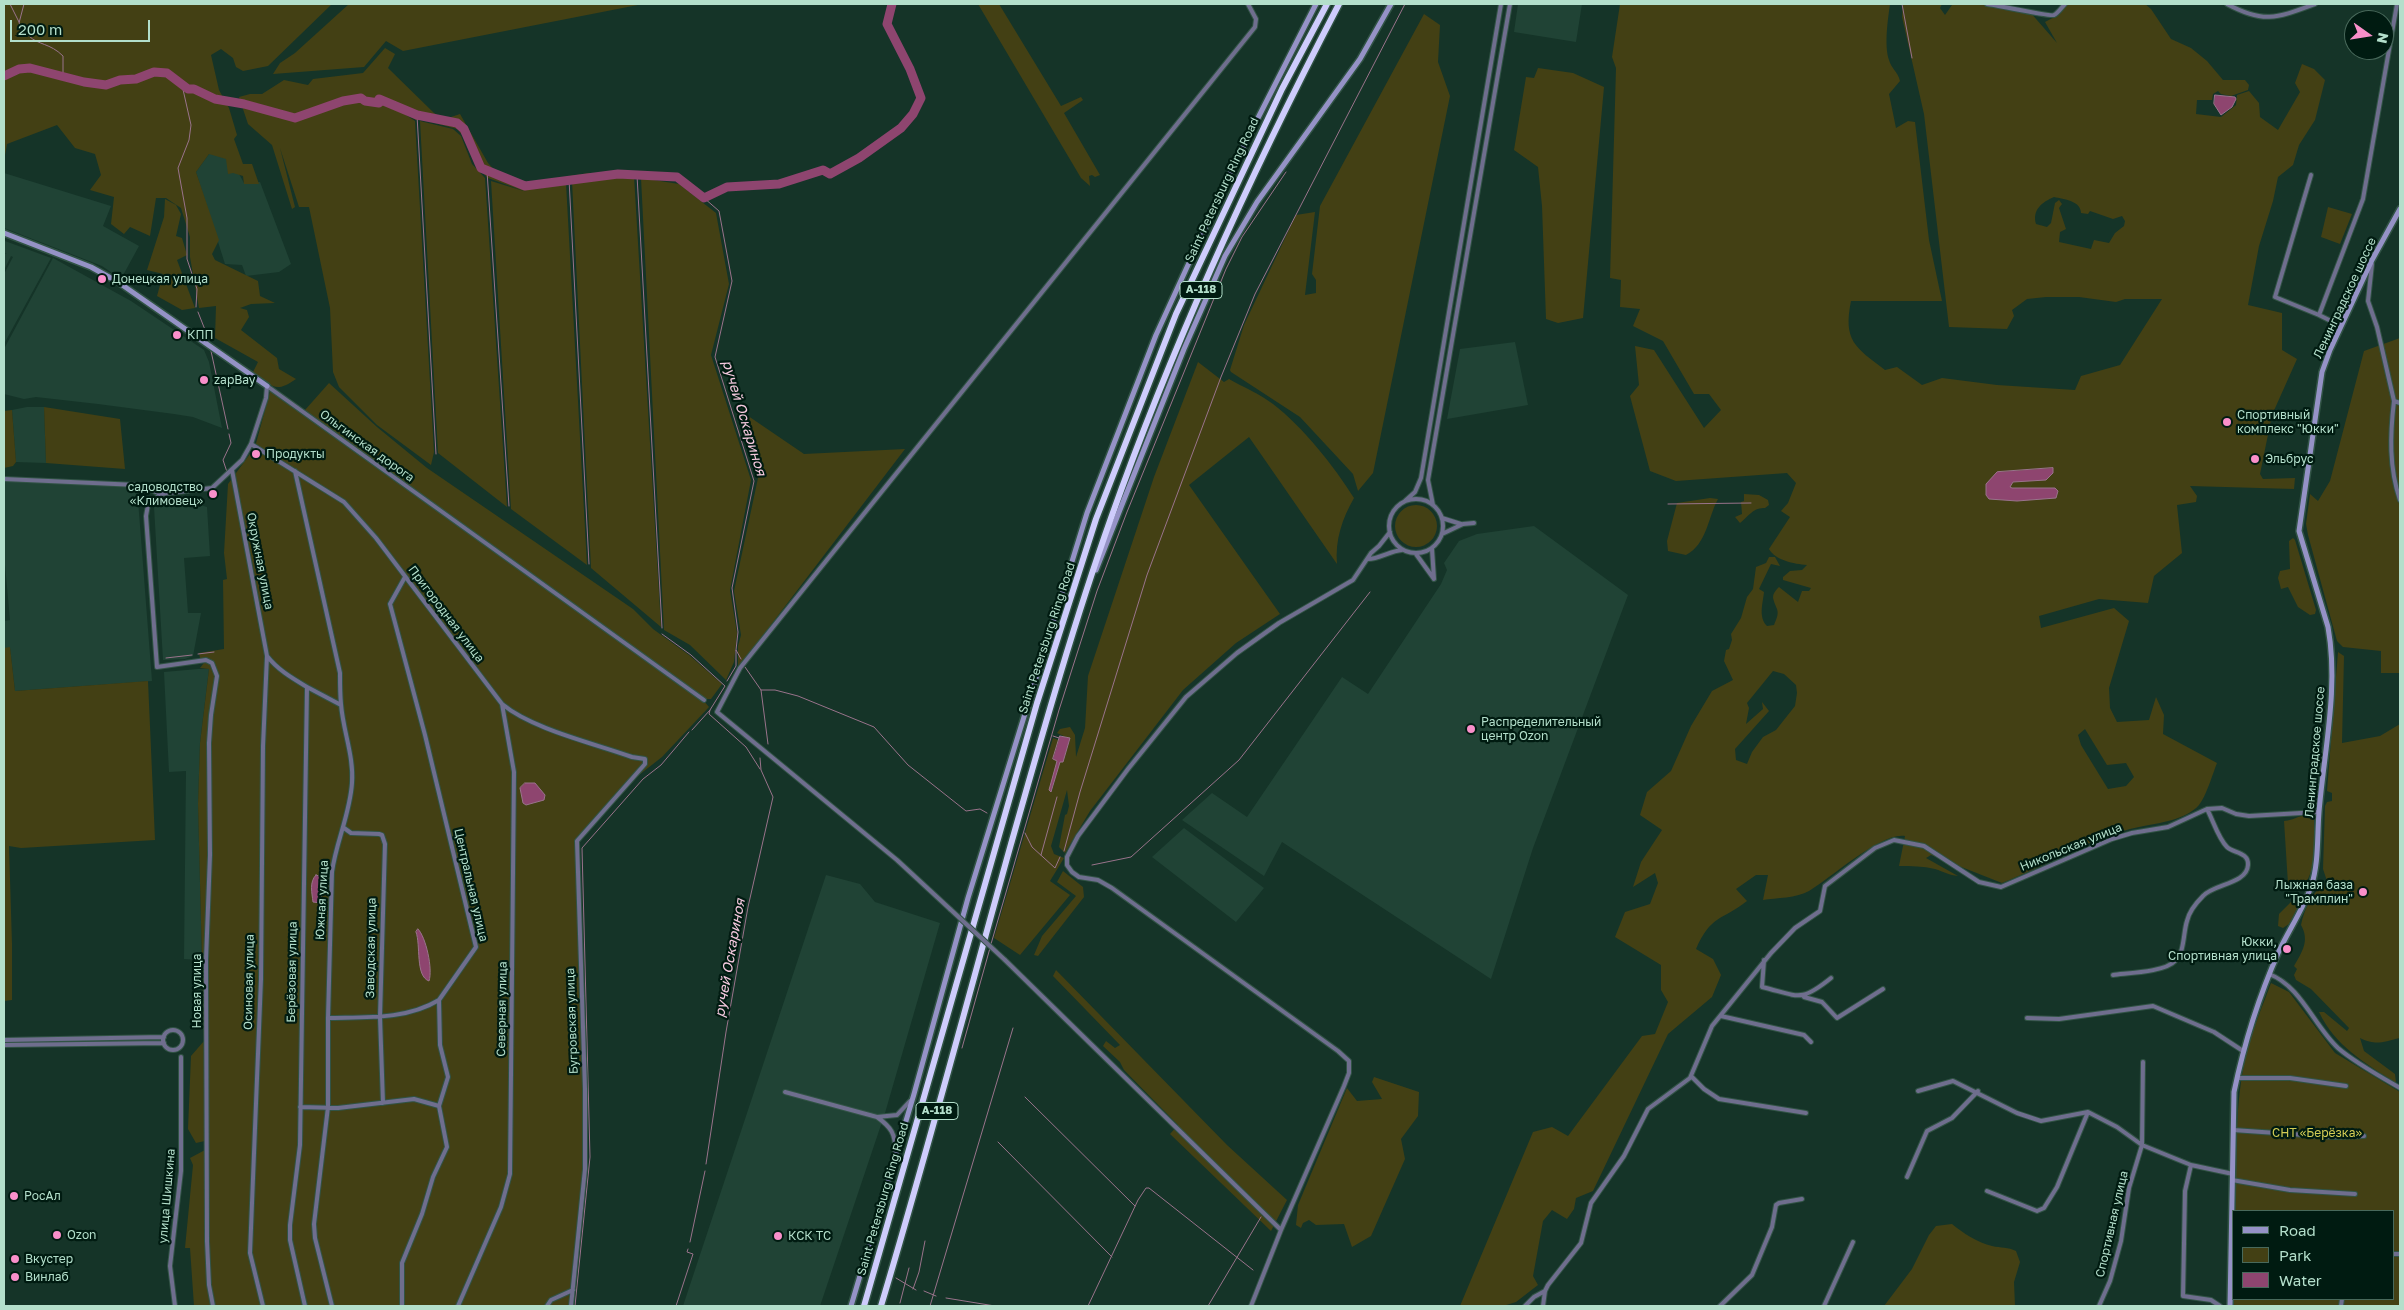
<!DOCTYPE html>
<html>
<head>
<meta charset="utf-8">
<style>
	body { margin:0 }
	#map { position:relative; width:2404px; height:1310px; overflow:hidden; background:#153428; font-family:"Golos Text",sans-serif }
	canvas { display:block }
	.frame { position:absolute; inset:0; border:5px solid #b3dfcb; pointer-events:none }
	.legend { position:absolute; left:2232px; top:1210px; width:162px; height:90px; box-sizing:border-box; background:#001b11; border:1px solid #48695b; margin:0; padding:6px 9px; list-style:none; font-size:15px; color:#b3dfcb }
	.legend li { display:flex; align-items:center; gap:10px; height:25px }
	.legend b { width:25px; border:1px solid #48695b }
	.north { position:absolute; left:2344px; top:10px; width:50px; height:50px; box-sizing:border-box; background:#001b11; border:1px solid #48695b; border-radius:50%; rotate:103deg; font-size:14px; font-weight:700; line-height:20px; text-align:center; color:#b3dfcb }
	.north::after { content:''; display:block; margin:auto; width:18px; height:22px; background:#f98fca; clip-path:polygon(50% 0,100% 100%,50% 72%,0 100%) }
	.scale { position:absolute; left:10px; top:20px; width:140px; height:22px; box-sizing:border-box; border:2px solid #b3dfcb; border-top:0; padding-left:6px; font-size:15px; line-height:18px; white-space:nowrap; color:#b3dfcb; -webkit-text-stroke:4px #001b11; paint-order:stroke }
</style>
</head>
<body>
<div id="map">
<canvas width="2404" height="1310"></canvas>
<div class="frame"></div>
<ul class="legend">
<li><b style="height:6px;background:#9592c6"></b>Road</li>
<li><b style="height:14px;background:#434014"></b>Park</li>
<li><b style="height:14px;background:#8e456f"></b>Water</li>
</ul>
<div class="north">N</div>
<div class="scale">200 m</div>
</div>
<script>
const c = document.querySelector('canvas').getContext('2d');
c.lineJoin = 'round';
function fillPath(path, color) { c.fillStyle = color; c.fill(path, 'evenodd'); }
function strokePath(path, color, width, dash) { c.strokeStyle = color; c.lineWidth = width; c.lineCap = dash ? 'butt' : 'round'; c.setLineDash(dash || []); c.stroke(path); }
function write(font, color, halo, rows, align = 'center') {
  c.font = font + ' "Golos Text",sans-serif'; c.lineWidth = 4.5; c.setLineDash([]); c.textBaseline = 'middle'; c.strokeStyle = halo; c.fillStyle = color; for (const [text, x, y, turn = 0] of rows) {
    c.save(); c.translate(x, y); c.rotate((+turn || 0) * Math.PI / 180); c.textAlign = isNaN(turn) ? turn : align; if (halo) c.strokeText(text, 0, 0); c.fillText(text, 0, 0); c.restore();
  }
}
const built = new Path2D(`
	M1518,4H1582L1576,42L1514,32Z
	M227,152L244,183L260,182L291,264L279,272L246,276L242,265L225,264L196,172L209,154Z
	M4,173L111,206L103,226L139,246L121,279L102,266L4,228Z
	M5,241L51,258L4,344V274L13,257L11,256L4,270V254H7L4,253Z
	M53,258L131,301L204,350L209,362L222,428L193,417L174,414L98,404L36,397L24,399L4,394V349Z
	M1515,342L1528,405L1447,419L1460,349Z
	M27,407H44L46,463L16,462L12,410Z
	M4,481L137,487L152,681L15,691L10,648H4V621L10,620L4,554Z
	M180,499L207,507L210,556L184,558L188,613H201L193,656L185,659L163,660L154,507L160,500Z
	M1534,526L1628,595L1533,848L1491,979L1282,842L1264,876L1182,820L1212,793L1247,817L1342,677L1368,694L1441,584L1447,570L1444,563L1459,541L1477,534Z
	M198,669H209L200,743L198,804L202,960L184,959L186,771L169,772L164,672Z
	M1184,828L1264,888L1236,922L1152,857Z
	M826,875L860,884L875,902L940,923L885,1113L820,1306H683Z`);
const green = new Path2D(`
	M4,4H332L268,66L243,71L236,67L233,58L221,49L211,55L219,90L229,108L237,135L234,139L243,164H252L259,184H244L243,176L233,173L228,174L226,159L209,154L196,172L219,240L212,254L215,260L258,281L260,296L275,303L251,304L240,308L247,310L249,317L241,330L277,358L279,369L296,379C273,395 274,384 252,374L258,362L215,338L216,306L199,308L190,257V237L181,208L166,198H156L150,236L130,227L124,234L111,224L114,197L90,190L101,175L95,154L75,148L57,125L7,144L4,161Z
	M349,4H643L403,51L386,41L364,67L273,74L280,63L295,53Z
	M978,4H999L1061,106L1081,97L1083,100L1064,113L1100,175L1095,177L1092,175L1089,176L1090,186L1081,178Z
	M1620,4H1890C1888,19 1884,45 1889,60C1891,68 1898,72 1900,81L1889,94L1896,128L1908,121L1915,122L1929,240L1942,301H1851C1843,341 1855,347 1885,370L1897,367L1922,385L1942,378L1997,385L2075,390L2081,376L2120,365L2162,299H2125L2116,302L2079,297H2046L2027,299L2012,310L2014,316L2007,329L1949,327L1924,114L1902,17L1903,4H1942L1940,8L1945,15L1952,5L1981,4L2030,12L2057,43L2045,22L2060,14L2066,4H2145L2151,9L2171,39L2191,48L2207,61L2223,80H2245L2249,85L2248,90L2231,96L2221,94L2218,91L2213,94L2212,100H2197L2196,114L2221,117L2236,105L2237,95L2249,91L2259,103L2260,117L2278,130L2300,92L2295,83L2302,64L2314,69L2325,80L2315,120L2299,145L2293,165L2278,177L2273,201L2259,246L2248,305L2282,313V350L2297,359L2272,415L2260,474L2263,479L2295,478L2294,489L2190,486L2197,496L2196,502L2177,505L2182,553L2154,576L2148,603L2099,599L2039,616L2041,628L2114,608L2129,621L2109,688L2110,708L2117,722L2149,720L2156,697L2164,715L2163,734L2217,763C2213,773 2206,797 2199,805C2186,820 2158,823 2139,827C2091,837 2048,865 2002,883L1931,855L1926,858L1958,876C1949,875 1944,872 1935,869C1923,866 1911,866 1899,866L1905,836C1881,832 1831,878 1809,891C1797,898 1776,898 1763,900L1768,875H1756L1736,889L1747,901C1721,921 1711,915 1696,949L1713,959L1721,975L1712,997L1668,1034L1593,1191L1576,1198L1574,1209L1567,1219L1552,1210L1543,1221L1533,1276L1538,1285L1516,1302L1503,1306H1460L1533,1132L1552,1127L1568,1136L1642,1036L1655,1034L1668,1002L1661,990V965L1615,937L1625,912L1650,904L1658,883L1655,873L1633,887L1641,862L1662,830L1640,815L1647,792L1671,771L1691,726L1712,691L1733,680L1724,661L1726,650L1729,649L1732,640L1731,634L1741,618L1747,597L1753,589L1756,567L1766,563L1769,557H1775L1780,566L1771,564L1759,589L1764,592C1763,603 1758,617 1767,626L1774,625C1776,620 1779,614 1777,609C1773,598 1770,596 1779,587L1798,602L1802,591H1809L1811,588L1783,580V577L1790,571L1802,570L1807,565C1794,564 1775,560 1769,549L1790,517L1781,511L1788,503L1796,483L1787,473L1676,481L1650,471L1630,396L1639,385L1635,346L1654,350L1704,428L1721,410L1709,394H1694L1663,341L1633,326L1640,309L1620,307L1621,280L1610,278L1616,68L1612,57ZM2054,197C2064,199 2081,201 2081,213L2088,214L2090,211L2113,219L2122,216L2125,221L2124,226L2115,233L2109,243L2094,240L2091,249L2059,242L2060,232L2066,229L2059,208L2062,204L2059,200L2055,203L2051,223L2047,227L2036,224C2032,210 2042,202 2054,197ZM1773,671L1784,674L1796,685L1797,693L1795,706L1776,730L1763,737L1752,752L1747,764L1736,760L1735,749L1769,711L1762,702L1763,709L1746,724L1749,708L1747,703ZM2085,729L2107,765L2126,763L2134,777L2126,786L2108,789L2081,745L2078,735Z
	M1424,14L1440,25L1438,62L1450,96L1373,473L1358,491L1353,474L1300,417L1231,372L1230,370L1244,325L1296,215L1315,212L1305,295L1316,293V280L1312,274L1320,206Z
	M385,48L395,54L388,68L434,113L445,119L460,114L488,163L497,173L526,183L589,173L650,175L634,176L661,627L591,568L572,181L533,190L566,183L587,565L511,509L491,181L527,192L488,178L475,165L464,137L457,129L424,120H416L403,113L415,121L434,452L431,465L377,425L339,387L333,372L330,308L309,207H299L280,148L295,207L292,209L272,145L248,124L239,97L250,94H262L284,80L308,85L313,79L363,73Z
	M1538,68L1573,73L1604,87L1583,318L1558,323L1546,319L1542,206L1538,167L1514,150L1526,77L1534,78Z
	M420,121L453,129L461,136L472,164L485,178L507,507L438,453Z
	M641,178L679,184L716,213L729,284L711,355L751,480L730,590L737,633L734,662L726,680L690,645L664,630Z
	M165,199L176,205L181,214L176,236L182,238L187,255L177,260L195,308L182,310L157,296L163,274L147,270L164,217Z
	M2328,207L2352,214L2340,244L2321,237Z
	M2400,338V673H2381V651L2343,647L2337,641L2308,535L2306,524L2310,494L2318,501L2330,481L2364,351Z
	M1198,362L1224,382L1229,379C1243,387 1260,394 1273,404C1303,427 1334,466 1354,498C1342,519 1335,540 1337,564L1249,437L1189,485L1280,614L1236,643L1183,690L1090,811L1065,853L1059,847L1065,815L1067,814L1069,806L1067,790L1051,846L1054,854L1064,858L1050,881L1070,895L1020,955L994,938L1053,738L1059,740L1053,759L1057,760L1050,791H1052L1060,761L1063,762L1070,739L1057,733L1060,729L1070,727L1075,735L1076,757L1085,728L1088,676L1154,477Z
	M329,383L377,427L427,468L633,609L653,629L689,655L722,684L711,699H705L704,701L709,707L662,757L639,775L579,842L588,1159L573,1306H194L190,1248H185L193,1165L190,1158L205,1150V1141L196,1143L188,1129L191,1056L204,1041L198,804L200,743L209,669L200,668L207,659L200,658L199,653L224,649L223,580L227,579L224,553L228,484L255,447L271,388L305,410Z
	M44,407L120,419L125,469L46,463Z
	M735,407L804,454L905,449L738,668V646L741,635L734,591L758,478Z
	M12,410L16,462L13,466L4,468V411Z
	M1744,494L1759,495L1768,500L1769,505L1765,508C1753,507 1748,517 1740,523L1735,517L1742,514L1741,502L1744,501Z
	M1710,498L1718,499C1708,517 1707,544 1686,555L1668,551L1667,541L1677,503Z
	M1395 526a21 21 0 1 1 42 0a21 21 0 1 1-42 0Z
	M2293,538L2295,540L2316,610L2315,614L2310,615L2298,607L2288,587L2281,589L2278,578L2280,571L2290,569L2289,541Z
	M10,647L15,691L148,681L155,840L21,848L9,846L12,944V1000L4,1001V648Z
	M2338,652L2344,656L2342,743L2380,736L2400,724V1038C2382,1042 2377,1046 2360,1038L2364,1051L2395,1074L2396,1083C2365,1063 2335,1046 2319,1012H2324L2347,1031L2349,1028L2311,989L2296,980L2294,975L2297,969L2294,966C2302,952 2310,941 2301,925C2304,909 2313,891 2327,881L2323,869L2325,806L2327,802L2332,801V793L2327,791Z
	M2309,815L2314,819C2314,840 2318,875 2300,889L2288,884L2284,821C2295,820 2296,816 2309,815Z
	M1063,871L1083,887L1084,897L1038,956L1034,955L1042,936L1076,896L1057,882Z
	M2298,895L2300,903L2289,924L2283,928L2278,926L2279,914Z
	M1056,970L1227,1145L1287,1200L1271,1231L1170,1134L1178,1125L1124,1070L1120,1062L1103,1046L1106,1041L1115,1048L1120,1045L1053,976Z
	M2271,983L2289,992L2335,1053L2400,1092V1306H2231L2233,1252V1299H2393V1211H2235C2237,1159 2234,1103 2247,1051C2253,1028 2263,1005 2271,983Z
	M1374,1077L1419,1092L1418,1116L1401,1139L1405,1159L1371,1236L1352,1247L1344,1224L1316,1225L1309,1220L1303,1223L1301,1228L1296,1225L1298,1205L1347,1088L1357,1101L1382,1099L1372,1082Z
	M1952,1224C1963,1233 1978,1243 1992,1246C2001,1248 2008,1247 2016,1251L2020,1262L2014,1282L2015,1306H1884L1912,1269L1929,1235L1936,1226Z`);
const water = new Path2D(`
	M2215,95L2235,97L2236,99L2232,107L2221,115L2214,104Z
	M2053,468V473L2046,480L2013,482L2010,487L2012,488H2055L2058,491L2056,498L2017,501L1989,499L1986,495V484L1997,472Z
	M1060,736L1070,738L1063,762H1060L1051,792L1049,790L1057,761L1053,759Z
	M525,783H535L545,795L544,800L526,805L523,803L520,788Z
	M316,875L322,877L321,903L313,902C312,893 309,882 316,875Z
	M418,929C426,937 433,969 429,981C415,976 421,945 416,932Z`);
const stream = new Path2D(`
	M10,4L19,22
	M24,4L19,23C22,27 25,32 29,36C38,45 50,43 63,56V77
	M1902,4L1912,58
	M182,85L191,125L189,140L178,168L187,218V259L197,289L196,307
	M417,115L436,454
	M487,171L509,506
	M637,175L662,628
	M569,179L589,564
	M704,198L719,211L732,281L715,357L754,481L732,588L738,632L736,650
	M198,312L209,340
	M211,351L228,429
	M227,472L223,460L231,443L229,434
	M1668,504L1751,503
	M662,634L691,655L725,686L710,710
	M198,654L214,652
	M166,658L192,655
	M745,667L761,690L768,744
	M727,681L736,666V650L741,659
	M761,690H775L798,696L874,727L908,765L966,811L980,809L987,813
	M692,730L710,710L709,714L746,747L760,769
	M1053,736L1059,738
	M1025,833L1032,847L1055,868L1060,857
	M1064,851L1080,792L1147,575L1221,377L1255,294L1405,4
	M1041,855L1057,797
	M1092,865L1131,857L1239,760L1370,592
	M991,944L1059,710L1097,591L1127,512L1226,269L1242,237L1286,172
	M962,1048L990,948
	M1025,1097L1135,1206
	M998,1142L1112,1257
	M706,1164L726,1032L748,907L773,797L761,770L760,758
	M690,1242L705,1171
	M896,1278L916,1290
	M913,1289L919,1272L925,1241
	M924,1291L936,1296
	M946,1298L995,1306
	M900,1303L909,1268
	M575,1306L590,1157L582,848L643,779L661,765L689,732
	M676,1306L693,1254L687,1252L688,1249
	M930,1306L1013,1028
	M1088,1306L1138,1200L1146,1188H1149L1253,1270
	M1208,1306L1261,1217`);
const river = new Path2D(`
	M4,76L19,69L30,68L84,82L106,85L120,80L136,79L154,72L167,73L188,89H194L215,99L244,104L295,118L343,101L361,98L365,101L379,103V99L417,115L457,123L464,129L481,168L525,186L618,174L677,177L704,198L727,187L779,184L823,170L830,174L859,158L901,128L913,114L921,98L910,69L887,24L892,4`);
const street = new Path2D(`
	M1987,4C1997,5 2051,17 2054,15C2058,13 2062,7 2065,4
	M2227,4C2264,24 2277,18 2315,4
	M2311,175L2275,297L2319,315
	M2372,264L2368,301L2377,327L2394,401L2400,403
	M2341,326L2319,315L2363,199L2397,4
	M267,386L704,700
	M2394,401C2390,435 2389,468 2400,500
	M251,444L344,502L376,538L502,704C532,729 593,743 632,757L645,759V764L577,841L585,1089V1169L571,1306
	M232,470L267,656L263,746L261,979L250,1253L263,1306
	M295,471L340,673C340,683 340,694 341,704C343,731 354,756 352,783C350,814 336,842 332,872L328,1018V1107L314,1224L315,1238L332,1306
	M4,479L137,485L161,494L212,488L242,460L251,444L266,398L267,386
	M161,494L148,505L146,516L157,667L206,660L212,663L217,676L211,715L209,743L210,855L206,960L207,1241L209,1285L213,1306
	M1389 526a27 27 0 1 1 54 0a27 27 0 1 1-54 0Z
	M1405,501L1415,492L1421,478L1501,4
	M1433,505L1428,480L1510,4
	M1442,518L1461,524
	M1442,534L1463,524L1474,523
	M1432,549L1434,579
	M1416,554L1434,579
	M1368,559C1379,559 1390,551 1402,550
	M267,656C278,670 292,678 307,687L300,1145L290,1225V1240L305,1306
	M307,687L341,705
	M344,828L351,833L379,834L382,835L385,844L380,1017L383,1103
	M950,909L897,860L717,712L740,668L1255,27L1256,19L1248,4
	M1005,960L1281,1230
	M1764,960L1762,987C1799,996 1800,1003 1831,978
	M2269,974C2301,986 2314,1026 2338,1048C2354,1062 2381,1077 2400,1088
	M2113,975C2128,973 2165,972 2175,961C2185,952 2183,933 2187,921C2189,912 2196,903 2203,896C2213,884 2247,884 2248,865C2249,852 2233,853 2227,847C2218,838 2213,820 2207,809
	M1804,997L1822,1002L1837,1018L1883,989
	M1721,1016L1804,1035L1811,1042
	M328,1018C365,1017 406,1020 439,1000
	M2027,1018L2059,1019L2153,1006L2214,1032L2243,1051
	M163 1040a10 10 0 1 1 20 0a10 10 0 1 1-20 0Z
	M4,1040L164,1037
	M4,1045L164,1043
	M1691,1076L1704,1089L1719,1099L1806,1113
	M2237,1078H2290L2346,1086
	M1918,1091L1953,1081L2017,1113L2041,1121L2088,1112L2117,1127L2142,1145L2191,1165L2233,1174
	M785,1092L877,1117L897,1115L910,1101
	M300,1107L338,1108L414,1099L439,1106
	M877,1117C891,1127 896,1134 895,1152
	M2233,1130L2334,1137L2364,1136
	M2191,1165L2185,1191L2183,1296L2211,1300L2220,1306
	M1907,1177L1927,1131L1952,1118L1978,1091
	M2232,1180L2290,1190L2355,1194
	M1987,1191L2037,1211L2044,1208L2057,1187L2088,1112
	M2393,1254H2400
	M175,1306L170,1266L181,1171V1057
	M402,1306V1263L422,1214L433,1177L447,1147L439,1106L448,1077L440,1045L439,1000L476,947L425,735L390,604L405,577
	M458,1306L501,1207L510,1174L514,772L502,704
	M547,1306L551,1300L573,1290
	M1251,1306L1281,1230L1344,1086L1349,1073V1061L1338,1051L1112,888L1098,880L1079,877L1072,872L1067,865V857L1078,836L1128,769L1186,697L1237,653L1279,623L1353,580L1371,553L1379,546L1390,532
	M1525,1306L1534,1297L1545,1291
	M1543,1306L1545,1291L1548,1285L1581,1243L1591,1203L1624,1156L1648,1109L1690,1078L1712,1026L1771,953L1795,928L1820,911L1825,886L1875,848L1894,840L1924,846L1979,882L2001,887L2112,839L2132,833L2168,827L2207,809L2222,808L2236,814L2249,816L2319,812
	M1720,1306L1752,1275L1772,1227L1776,1205L1779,1203L1802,1199
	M1824,1306L1853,1242
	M2099,1306L2110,1281L2121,1241L2129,1188L2142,1145L2143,1062
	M2341,1306L2342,1299`);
const secondary = new Path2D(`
	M4,233L91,267L118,282L267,386
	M1096,570L1184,349L1225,256L1257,202L1360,59L1391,4
	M851,1306L914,1094L968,898L1087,513L1156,335L1231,171L1316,4
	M2230,1306L2234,1092C2244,1044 2259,996 2279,951C2289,930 2303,909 2311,887C2319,863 2317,837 2319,812C2324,751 2339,688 2328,627L2299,531L2322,372L2330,350L2372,260L2400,209`);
const highway = new Path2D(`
	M864,1306L1037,703L1096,519L1176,314L1282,89L1327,4
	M881,1306C927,1153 968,998 1011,844C1042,735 1073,625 1111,518C1174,341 1252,171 1339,4`);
const streetBridge = new Path2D(`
	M950,909L1005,960`);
const markers = [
	[102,279,5,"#f98fca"],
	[177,335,5,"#f98fca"],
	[204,380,5,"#f98fca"],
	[2227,422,5,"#f98fca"],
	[256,454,5,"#f98fca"],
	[2255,459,5,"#f98fca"],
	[213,494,5,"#f98fca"],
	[1471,729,5,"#f98fca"],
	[2363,892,5,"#f98fca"],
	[2287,949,5,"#f98fca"],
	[14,1196,5,"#f98fca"],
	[57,1235,5,"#f98fca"],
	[778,1236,5,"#f98fca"],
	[15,1259,5,"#f98fca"],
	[15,1277,5,"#f98fca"]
];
const shields = [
	[1201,290,42],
	[937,1111,42]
];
const shieldNames = [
	["А-118",1201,290],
	["А-118",937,1111]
];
const streetNames = [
	["Saint Petersburg Ring Road",1222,190,-65],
	["Ленинградское шоссе",2345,298,-65],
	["Ольгинская дорога",367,446,36],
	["Окружная улица",260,561,79],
	["Пригородная улица",446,614,53],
	["Saint Petersburg Ring Road",1047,638,-72],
	["Ленинградское шоссе",2315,752,-85],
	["Никольская улица",2071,847,-22],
	["Центральная улица",471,885,77],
	["Южная улица",322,900,-87],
	["Заводская улица",371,948,-89],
	["Берёзовая улица",292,972,-89],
	["Осиновая улица",249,982,-89],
	["Новая улица",197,991,-90],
	["Северная улица",502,1009,-89],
	["Бугровская улица",572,1021,-92],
	["улица Шишкина",167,1196,-85],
	["Saint Petersburg Ring Road",883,1199,-74],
	["Спортивная улица",2112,1224,-77]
];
const poiNames = [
	["Донецкая улица",112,279],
	["КПП",187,335],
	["zapBay",214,380],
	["Спортивный",2237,415],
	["комплекс \"Юкки\"",2237,429],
	["Продукты",266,454],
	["Эльбрус",2265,459],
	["садоводство",203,487,"right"],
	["«Климовец»",203,501,"right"],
	["Распределительный",1481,722],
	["центр Ozon",1481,736],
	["Лыжная база",2353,885,"right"],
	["\"Трамплин\"",2353,899,"right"],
	["Юкки,",2277,942,"right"],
	["Спортивная улица",2277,956,"right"],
	["РосАл",24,1196],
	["Ozon",67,1235],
	["КСК ТС",788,1236],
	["Вкустер",25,1259],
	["Винлаб",25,1277]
];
const parkNames = [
	["СНТ «Берёзка»",2317,1133]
];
const waterNames = [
	["ручей Оскариноя",744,418,73],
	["ручей Оскариноя",730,958,-80]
];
fillPath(built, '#204335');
fillPath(green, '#434014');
fillPath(water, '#8e456f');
strokePath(water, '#99738b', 1);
strokePath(stream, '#99738b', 1);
strokePath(river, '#8e456f', 9);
strokePath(street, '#315345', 6);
strokePath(secondary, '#315345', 8);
strokePath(highway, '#315345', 9);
strokePath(street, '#6f6e8e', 4);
strokePath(secondary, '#9592c6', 5);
strokePath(highway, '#ceccfc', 6);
strokePath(streetBridge, '#315345', 6, []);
strokePath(streetBridge, '#6f6e8e', 4);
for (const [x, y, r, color] of markers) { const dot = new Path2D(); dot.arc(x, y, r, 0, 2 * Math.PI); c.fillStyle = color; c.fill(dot); strokePath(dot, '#001b11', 2); }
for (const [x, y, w] of shields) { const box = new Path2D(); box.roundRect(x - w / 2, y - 8.5, w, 17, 4); c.fillStyle = '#001b11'; c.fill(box); strokePath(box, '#b3dfcb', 1); }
write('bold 11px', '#b3dfcb', null, shieldNames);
write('12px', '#b3dfcb', '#001b11', streetNames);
write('12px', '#b3dfcb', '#001b11', poiNames, 'left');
write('12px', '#d2cc54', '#001b11', parkNames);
write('italic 14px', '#f6cae0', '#001b11', waterNames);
</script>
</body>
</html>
